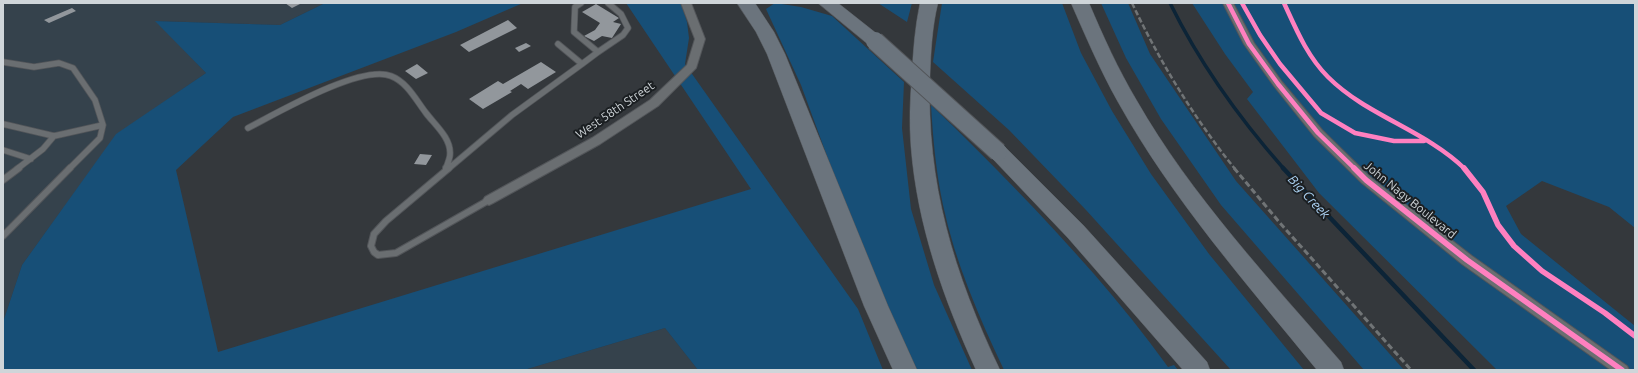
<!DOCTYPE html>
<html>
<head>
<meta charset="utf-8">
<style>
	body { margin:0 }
	#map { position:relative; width:1638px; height:373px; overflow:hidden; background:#34383c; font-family:Ubuntu,sans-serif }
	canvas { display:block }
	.frame { position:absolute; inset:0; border:4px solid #cfd5d9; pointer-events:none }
</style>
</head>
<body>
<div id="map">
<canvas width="1638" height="373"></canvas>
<div class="frame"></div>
</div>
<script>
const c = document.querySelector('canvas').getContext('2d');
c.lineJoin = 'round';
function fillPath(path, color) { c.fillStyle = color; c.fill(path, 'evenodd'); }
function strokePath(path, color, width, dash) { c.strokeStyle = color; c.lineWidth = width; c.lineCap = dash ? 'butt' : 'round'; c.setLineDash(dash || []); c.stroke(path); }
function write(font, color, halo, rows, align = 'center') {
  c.font = font + ' Ubuntu,sans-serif'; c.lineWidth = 4; c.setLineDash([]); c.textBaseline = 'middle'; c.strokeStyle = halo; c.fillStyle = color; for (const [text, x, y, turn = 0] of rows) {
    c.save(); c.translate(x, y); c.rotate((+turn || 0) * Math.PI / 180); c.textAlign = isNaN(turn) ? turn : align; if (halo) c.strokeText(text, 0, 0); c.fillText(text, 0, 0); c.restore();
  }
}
const built = new Path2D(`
	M3,3H325L280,25L156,21L206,73L116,135L22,265L3,322Z
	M665,328L698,370H524Z`);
const green = new Path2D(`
	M325,3H523L456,32L233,117L176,170L218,352L751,189L626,3H681L687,22L689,38L685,64L858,309L883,370H698L665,328L524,370H3V322L22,265L116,134L206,73L155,21L280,25Z
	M775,3L801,7L832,16L904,82L902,128L911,209L934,285L972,370H917L911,361L850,219L801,85L766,9Z
	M878,3H912L907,22Z
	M942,3H1062L1081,53L1112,111L1151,174L1209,254L1304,370H1231L1086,210L1009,130L933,62Z
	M1101,3H1128L1150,54L1236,181L1404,370H1364L1221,205L1161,119L1126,58Z
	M1192,3H1635V228L1609,207L1542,181L1506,206L1521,234L1635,326V370H1497L1319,193L1247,99L1253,92L1225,54Z
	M931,105C988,159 1042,215 1094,274C1120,304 1145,335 1168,367L1174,365L1178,370H1004C979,317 955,262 943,205C936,172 933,139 931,105Z`);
const streamFar1 = new Path2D(`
	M1170,3C1200,64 1239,118 1284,169`);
const stream = new Path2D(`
	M1283,168L1474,370`);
const building = new Path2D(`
	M285,3H302L292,8Z
	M596,4L619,18L613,22L621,24L612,38L602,36L594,41L584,36L595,30L600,23L582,12Z
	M72,8L76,11L49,23L44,20Z
	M508,20L517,28L469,52L460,45Z
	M526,43L531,46L519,52L515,48Z
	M541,62L556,72L528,89L521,84L510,91L512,92L483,109L469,99L498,81L503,84Z
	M417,64L428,73L416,79L405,71Z
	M420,154L432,155L426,165L414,164Z`);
const laneFar1 = new Path2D(`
	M581,3L575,7L574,32L598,52L582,64
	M598,52L623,35L628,28L621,14L608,3
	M3,62L34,67L59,63L73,68L95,100L103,125L100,138L69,169
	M3,124L54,136L103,125
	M248,128C277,113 361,64 391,76C407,82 416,100 426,113C435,125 451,138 450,154C450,159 447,164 446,169
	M3,150L31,159
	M17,169L43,149L54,136
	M448,169L512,115L582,64L558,44`);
const lane = new Path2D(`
	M449,168L386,221L374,234L371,246L374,252L378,255L396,253L489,200
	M446,170V168
	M3,180L19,168
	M3,236L70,168`);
const street = new Path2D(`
	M681,3H691L705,39L696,68L658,106L600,144L493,203L489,205L485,203L483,200L485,197L592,138L650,100L687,65L695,39Z
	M1223,3H1233L1254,43L1282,82L1322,130L1370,177L1472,256L1627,366L1629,370H1611L1462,264L1362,183L1314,136L1274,86L1244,44Z`);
const highway = new Path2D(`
	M737,3H755L774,32L785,54L888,306L917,370H893L864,306L767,54L756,32Z
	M818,3H838L881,37L884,41L881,45L875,47L869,45Z
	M920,3H938C932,27 931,51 930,75C926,184 954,273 1000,370H976C944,300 917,225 911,147C909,123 910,99 912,75C913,51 915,27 920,3Z
	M1071,3H1089C1103,36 1118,69 1137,101C1190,194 1271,281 1341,362L1344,370H1317C1247,284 1172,199 1118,102C1100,70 1086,37 1071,3Z
	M998,145L1005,147L1084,226L1207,362L1210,370H1183L1068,238L991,157L988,152L991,147Z`);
const railFar1 = new Path2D(`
	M1132,3C1160,62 1194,118 1235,169`);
const rail = new Path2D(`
	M1234,168L1280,223L1411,370`);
const highwayBridge = new Path2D(`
	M875,41L998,152`);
const cyclewayFar1 = new Path2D(`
	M1228,3L1249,44L1278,84L1318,133L1355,169
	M1242,3L1260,35L1280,64L1321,113L1355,133L1394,141H1424
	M1284,3C1296,29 1307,56 1328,77C1367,116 1425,130 1465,169`);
const cycleway = new Path2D(`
	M1354,168L1366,180L1467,260L1622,370
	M1464,168L1483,192L1498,225L1514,246L1542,271L1605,313L1635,336`);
const streetNames = [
	["West 58th Street",615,110,-34],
	["John Nagy Boulevard",1410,200,39]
];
const waterNames = [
	["Big Creek",1309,197,47]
];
fillPath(built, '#35424c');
fillPath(green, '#174f77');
strokePath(streamFar1, '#0c2437', 3.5);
strokePath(stream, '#0c2437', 4.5);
fillPath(building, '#92979c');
strokePath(laneFar1, '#53565a', 7);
strokePath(lane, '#53565a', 8);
strokePath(street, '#53565a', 2);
strokePath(highway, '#53565a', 1);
strokePath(laneFar1, '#6a6e71', 5.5);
strokePath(lane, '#6a6e71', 6);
fillPath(street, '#6a6e71');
fillPath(highway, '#6b747d');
strokePath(railFar1, '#707476', 2.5, [5.5, 2.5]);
strokePath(rail, '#707476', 3, [6, 3]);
strokePath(highwayBridge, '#53565a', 20, []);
strokePath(highwayBridge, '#6b747d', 18);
strokePath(cyclewayFar1, '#ff80c0', 4.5);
strokePath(cycleway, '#ff80c0', 5.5);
write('12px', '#cfd5d9', '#1b1f22', streetNames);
write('italic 13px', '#abd1f2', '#1b1f22', waterNames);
</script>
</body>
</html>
